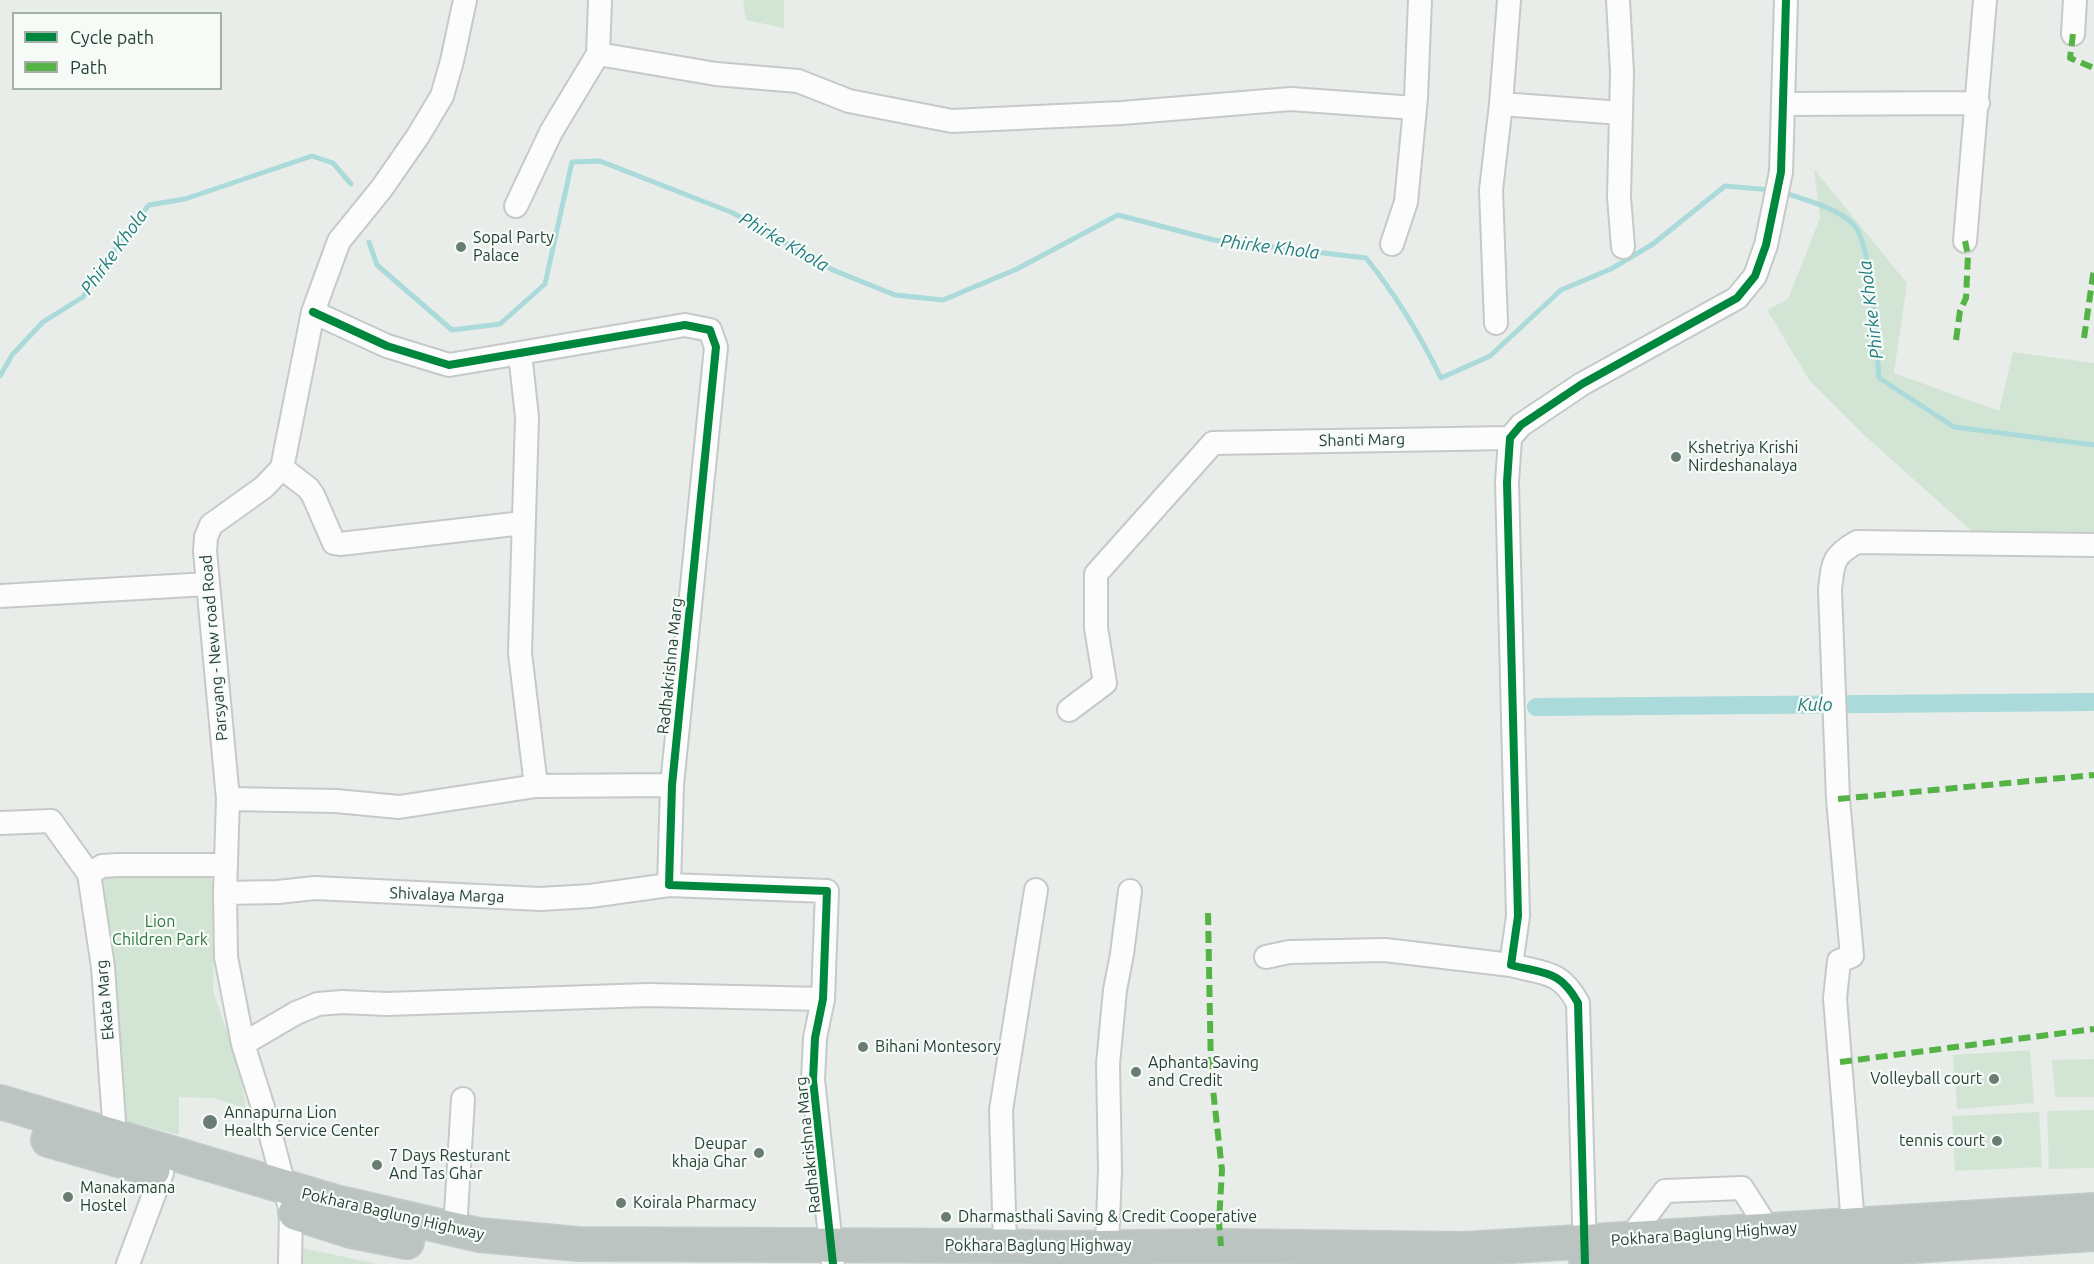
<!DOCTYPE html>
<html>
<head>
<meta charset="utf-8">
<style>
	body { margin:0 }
	#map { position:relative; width:2094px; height:1264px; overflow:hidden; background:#e8edea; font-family:Ubuntu,sans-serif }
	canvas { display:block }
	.legend { position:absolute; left:12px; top:12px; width:210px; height:78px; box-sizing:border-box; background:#f7fbf8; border:2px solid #a3b1aa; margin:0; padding:8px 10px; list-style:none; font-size:18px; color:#254135 }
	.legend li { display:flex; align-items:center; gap:12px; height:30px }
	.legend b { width:30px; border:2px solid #a3b1aa }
</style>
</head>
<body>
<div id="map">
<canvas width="2094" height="1264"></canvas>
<ul class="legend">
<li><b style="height:8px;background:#00873e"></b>Cycle path</li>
<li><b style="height:8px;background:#55b346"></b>Path</li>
</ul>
</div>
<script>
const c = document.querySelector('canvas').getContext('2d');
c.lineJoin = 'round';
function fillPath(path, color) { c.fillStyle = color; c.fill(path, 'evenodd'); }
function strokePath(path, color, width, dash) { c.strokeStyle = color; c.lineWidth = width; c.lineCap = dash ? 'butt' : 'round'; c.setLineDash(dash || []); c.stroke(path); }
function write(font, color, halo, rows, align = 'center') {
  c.font = font + ' Ubuntu,sans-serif'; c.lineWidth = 4.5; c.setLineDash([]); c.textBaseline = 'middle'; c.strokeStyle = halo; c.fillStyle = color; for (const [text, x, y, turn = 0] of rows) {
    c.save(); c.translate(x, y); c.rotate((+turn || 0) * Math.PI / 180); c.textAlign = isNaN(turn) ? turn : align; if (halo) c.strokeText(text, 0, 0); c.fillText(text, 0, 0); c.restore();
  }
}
const green = new Path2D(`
	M743,0H784V28L746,20Z
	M1814,169L1907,283L1894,373L1999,411L2013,352L2094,363V537L1984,542L1865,436L1809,380L1767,310L1788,299L1820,218Z
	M117,876L211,877L219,911L214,953L213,991L239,1066L246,1108L213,1098L179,1097V1135L123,1120L96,881Z
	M2030,1050L2034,1103L1957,1109L1953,1055Z
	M2094,1059V1097H2055L2052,1060Z
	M2094,1110V1168L2049,1169L2047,1111Z
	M2039,1112L2042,1167L1955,1171L1952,1116Z
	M302,1248L378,1264H298Z`);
const stream = new Path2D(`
	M1781,192C1801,198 1839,209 1853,224C1873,243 1876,347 1879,378L1954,427L2094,445
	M369,242L377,265L452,330L500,324L545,284L572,162L600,161L733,213L833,270L895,295L943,300L1017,269L1118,215L1214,240L1366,258C1396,295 1420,335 1441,378L1490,356L1561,290L1611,269L1653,244L1725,186L1772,190
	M0,376L12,355L43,322L83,297L124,236L149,205L185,199L312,156L333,163L351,184`);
const canal = new Path2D(`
	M1536,707L2094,702`);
const minor = new Path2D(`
	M1618,0L1622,72L1619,197L1623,247
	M2073,34L2075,0
	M598,54L716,74L798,81L849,101L952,121L1122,113L1291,99L1415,108
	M1501,104L1621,113
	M1783,104L1978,103
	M516,206L551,132L598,54L600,0
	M1965,241L1985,0
	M1392,244L1406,202L1416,98L1420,0
	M313,312L387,346L449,365L685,325L710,330L716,347L672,785L669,885L827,891L823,999L815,1038L813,1080L833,1264
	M1496,323L1491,190L1501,104L1509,0
	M520,353L527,417L520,653L536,786
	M282,468L308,488L313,495L334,543L340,544L523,523
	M0,596L208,584
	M1069,710L1105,683L1096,628V574L1213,443L1510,438
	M228,799L336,801L399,807L536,786L672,785
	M0,823L51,821L89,874L103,967L115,1135
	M89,874L102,866L118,865H226
	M225,893L278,892L315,888L540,899L590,896L669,885
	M1266,957L1289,952L1385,950L1511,965
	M243,1044L296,1013L318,1004L342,1002L387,1004L648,995L823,999
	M455,1230L463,1099
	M1854,1237L1835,998L1839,961L1852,956L1838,799L1830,590C1833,563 1832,556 1857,542L2094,545
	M1629,1239L1665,1191L1742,1188L1768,1229
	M1005,1246L1001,1110L1036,890
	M1107,1247L1110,1170L1108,1064L1115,990L1122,954L1130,891
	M1585,1256L1578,1003C1560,970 1545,974 1511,965L1518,916L1507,482L1510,438L1521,425L1582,384L1737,298L1755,276L1766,245L1781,172L1786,0
	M128,1264L162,1173
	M290,1264L291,1212L266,1117L243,1044L226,957L225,893L228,799L205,551L206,537L211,525L264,487L282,468L313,312L339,241L382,188L418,136L442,96L452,61L465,0`);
const highway = new Path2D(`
	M0,1102L336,1202L479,1235L578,1244L1005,1246L1055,1248L1221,1246L1464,1249L2094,1210
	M48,1140L153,1170
	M295,1213L351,1231L407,1242
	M1586,1264L1854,1250L2094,1234`);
const quiet = new Path2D(`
	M2073,34L2070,58L2094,68
	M2084,338L2094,268
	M1956,340L1960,311L1966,298L1968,255L1965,241
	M1838,799L2094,775
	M1208,913L1211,1072L1222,1170L1219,1222L1221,1246
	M1840,1062L2094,1029`);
const cycleway = new Path2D(`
	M313,312L387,346L449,365L685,325L710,330L716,347L672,785L669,885L827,891L823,999L815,1038L813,1080L833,1264
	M1585,1264L1578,1003C1560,970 1545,974 1511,965L1518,916L1507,482L1510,438L1521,425L1582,384L1737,298L1755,276L1766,245L1781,172L1786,0`);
const markers = [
	[461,247,6,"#697d74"],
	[1676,457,6,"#697d74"],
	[863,1047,6,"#697d74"],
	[1136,1072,6,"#697d74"],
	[1994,1079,6,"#697d74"],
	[210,1122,8,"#697d74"],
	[1997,1141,6,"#697d74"],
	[759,1153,6,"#697d74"],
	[377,1165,6,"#697d74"],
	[68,1197,6,"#697d74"],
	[621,1203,6,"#697d74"],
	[946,1217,6,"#697d74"]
];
const poiNames = [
	["Sopal Party",473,238],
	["Palace",473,256],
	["Kshetriya Krishi",1688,448],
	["Nirdeshanalaya",1688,466],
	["Bihani Montesory",875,1047],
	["Aphanta Saving",1148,1063],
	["and Credit",1148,1081],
	["Volleyball court",1982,1079,"right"],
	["Annapurna Lion",224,1113],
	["Health Service Center",224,1131],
	["tennis court",1985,1141,"right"],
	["Deupar",747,1144,"right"],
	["khaja Ghar",747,1162,"right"],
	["7 Days Resturant",389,1156],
	["And Tas Ghar",389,1174],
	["Manakamana",80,1188],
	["Hostel",80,1206],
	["Koirala Pharmacy",633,1203],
	["Dharmasthali Saving & Credit Cooperative",958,1217]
];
const streetNames = [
	["Shanti Marg",1362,440,-1],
	["Parsyang - New road Road",214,648,-95],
	["Radhakrishna Marg",670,666,-84],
	["Shivalaya Marga",447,895,2],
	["Ekata Marg",105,1000,-95],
	["Radhakrishna Marg",808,1145,-96],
	["Pokhara Baglung Highway",393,1214,13],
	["Pokhara Baglung Highway",1704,1234,-4],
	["Pokhara Baglung Highway",1038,1246]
];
const parkNames = [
	["Lion",160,922],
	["Children Park",160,940]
];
const waterNames = [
	["Phirke Khola",784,242,30],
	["Phirke Khola",1270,247,7],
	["Phirke Khola",114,252,-54],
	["Phirke Khola",1871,310,-97],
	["Kulo",1815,705]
];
fillPath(green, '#d2e5d5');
strokePath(stream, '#aadad9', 5);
strokePath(canal, '#aadad9', 18);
strokePath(minor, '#c5cac7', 26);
strokePath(highway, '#c3cbc8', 36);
strokePath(minor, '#fcfcfc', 22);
strokePath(highway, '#bcc4c1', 33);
strokePath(quiet, '#55b346', 6, [12, 6]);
strokePath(cycleway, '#00873e', 8);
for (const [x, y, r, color] of markers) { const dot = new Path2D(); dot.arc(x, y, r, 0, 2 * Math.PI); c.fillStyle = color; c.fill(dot); strokePath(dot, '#f7fbf8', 2); }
write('16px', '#254135', '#f7fbf8', poiNames, 'left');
write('16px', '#254135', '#f7fbf8', streetNames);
write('16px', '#2f783f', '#f7fbf8', parkNames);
write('italic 18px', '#1e7d7e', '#f7fbf8', waterNames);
</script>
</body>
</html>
